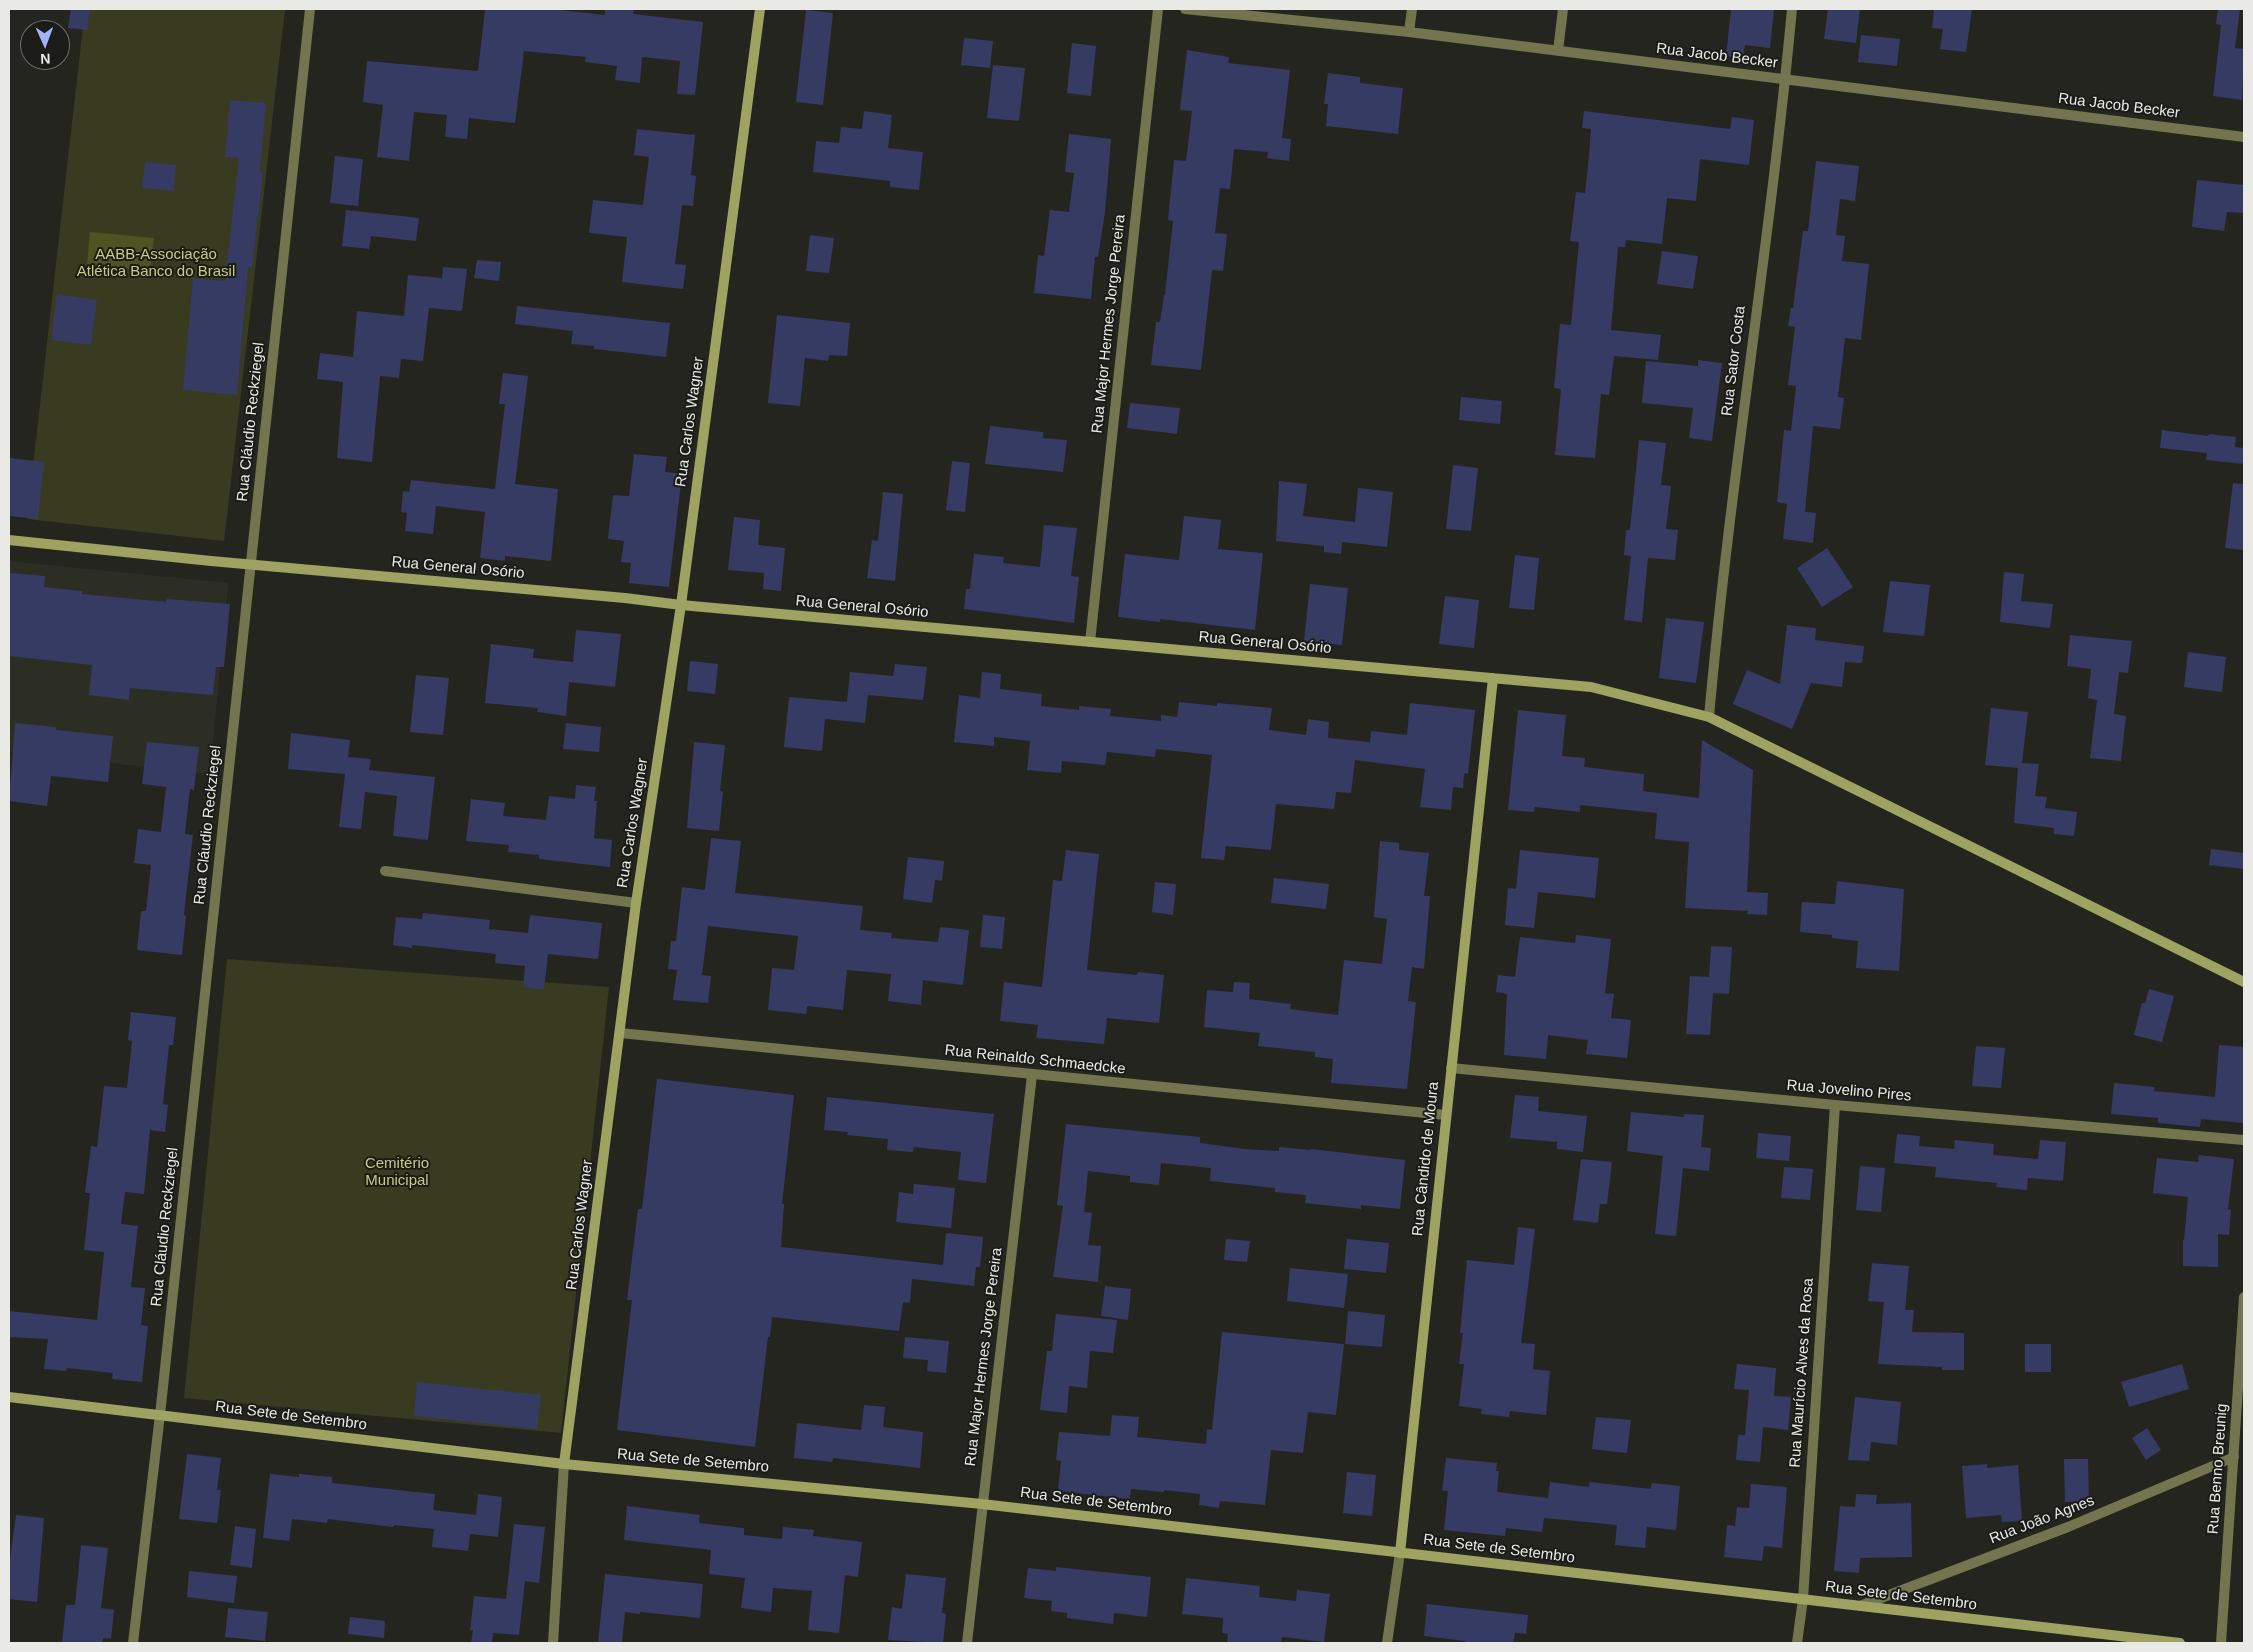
<!DOCTYPE html>
<html>
<head>
<meta charset="utf-8">
<style>
	body { margin:0 }
	#map { position:relative; width:2253px; height:1652px; overflow:hidden; background:#252520; font-family:Arial,sans-serif }
	canvas { display:block }
	.frame { position:absolute; inset:0; border:10px solid #e9eae6; pointer-events:none }
	.north { position:absolute; left:20px; top:20px; width:50px; height:50px; box-sizing:border-box; background:#1b1c17; border:1px solid #6d6e6a; border-radius:50%; rotate:178deg; font-size:14px; font-weight:700; line-height:20px; text-align:center; color:#e9eae6 }
	.north::after { content:''; display:block; margin:auto; width:18px; height:22px; background:#a4b1fc; clip-path:polygon(50% 0,100% 100%,50% 72%,0 100%) }
</style>
</head>
<body>
<div id="map">
<canvas width="2253" height="1652"></canvas>
<div class="frame"></div>
<div class="north">N</div>
</div>
<script>
const c = document.querySelector('canvas').getContext('2d');
c.lineJoin = 'round';
function fillPath(path, color) { c.fillStyle = color; c.fill(path, 'evenodd'); }
function strokePath(path, color, width, dash) { c.strokeStyle = color; c.lineWidth = width; c.lineCap = dash ? 'butt' : 'round'; c.setLineDash(dash || []); c.stroke(path); }
function write(font, color, halo, rows, align = 'center') {
  c.font = font + ' Arial,sans-serif'; c.lineWidth = 4; c.setLineDash([]); c.textBaseline = 'middle'; c.strokeStyle = halo; c.fillStyle = color; for (const [text, x, y, turn = 0] of rows) {
    c.save(); c.translate(x, y); c.rotate((+turn || 0) * Math.PI / 180); c.textAlign = isNaN(turn) ? turn : align; if (halo) c.strokeText(text, 0, 0); c.fillText(text, 0, 0); c.restore();
  }
}
const built = new Path2D(`
	M9,561L228,583L210,774L9,752Z`);
const green = new Path2D(`
	M85,9H285L224,541L27,519Z
	M227,959L609,987L561,1433L184,1398Z`);
const water = new Path2D(`
	M90,232L154,238L150,271L87,265Z`);
const building = new Path2D(`
	M71,9H90L87,30L68,28Z
	M485,9H550L605,15V9H634L633,14L703,22L695,95L677,94L680,61L642,57L640,83L615,80L617,66L585,62L586,57L524,51L515,123L469,118L467,139L445,137L447,115L414,112L409,161L377,157L383,105L363,102L367,61L478,71Z
	M1731,9H1774L1770,48L1745,45L1743,58L1726,56Z
	M1828,9H1860L1856,43L1824,39Z
	M1934,9H1972L1966,52L1940,49L1943,29L1932,28Z
	M2218,9H2240L2235,48L2244,49L2242,100L2213,96L2221,25L2216,24Z
	M806,10L833,13L823,105L796,102Z
	M1861,35L1900,39L1897,66L1858,62Z
	M964,38L993,41L990,68L961,65Z
	M1072,43L1096,46L1091,96L1067,93Z
	M1187,50L1229,57L1228,63L1290,70L1282,138L1291,139L1289,161L1267,158L1268,152L1234,149L1230,189L1220,188L1215,233L1227,234L1223,271L1212,270L1201,370L1151,365L1156,322H1160L1164,295H1165L1173,221L1168,220L1174,160L1186,161L1192,111L1180,110Z
	M993,65L1025,68L1019,121L987,118Z
	M1328,73L1360,77V83L1403,88L1398,134L1326,126L1328,104H1324Z
	M230,100L266,103L260,171L263,172L252,268L248,267L237,395L183,390L193,278L225,281L239,158L225,157Z
	M864,111L892,115L888,148L923,152L919,190L890,187V181L813,172L816,141L839,143L841,127L862,129Z
	M1584,111L1730,129L1732,117L1754,120L1749,165L1700,159L1696,201L1667,198L1662,244L1626,240L1625,247H1618L1611,330L1661,335L1658,360L1614,356L1609,395L1601,394L1595,458L1555,455L1561,389L1554,388L1560,324L1571,325L1579,242L1570,241L1576,192L1585,193L1588,166L1591,129L1582,128Z
	M637,129L695,135L691,175L696,176L693,206L682,205L675,264L686,265L683,289L622,282L627,237L589,233L593,200L643,205L649,157L634,155Z
	M1069,134L1111,139L1105,212L1098,257H1095L1091,299L1034,293L1038,255L1044,256L1050,210L1069,212L1074,173L1065,172Z
	M335,156L363,159L358,206L330,203Z
	M1816,161L1859,166L1855,201L1840,199L1836,235L1845,236L1842,261L1869,264L1861,340L1845,338L1838,397L1844,398L1840,429L1813,426L1805,512L1816,513L1813,543L1783,539L1787,504L1777,502L1784,430L1791,431L1796,386L1788,385L1795,327L1788,326L1791,308H1793L1803,231H1808Z
	M145,162L176,165L174,191L142,188Z
	M2197,180L2244,185V213L2227,212L2224,231L2192,227Z
	M346,210L419,218L416,241L371,236L369,249L342,246Z
	M810,235L834,238L829,273L806,271Z
	M1662,251L1698,256L1693,289L1657,284Z
	M477,260L501,262L499,281L474,278Z
	M443,267L467,269L462,311L429,308L423,361L401,359L399,378L380,376L372,462L337,458L343,382L317,379L320,353L353,357L357,311L404,316L408,275L442,278Z
	M57,294L97,300L91,345L51,340Z
	M517,306L670,323L666,357L594,349V346L571,344L573,331L515,324Z
	M777,315L850,323L847,356L829,355L828,361L805,358L800,406L768,403Z
	M1698,360L1722,363L1712,441L1689,438L1693,408L1642,403L1646,361L1698,366Z
	M503,373L528,376L515,484L558,489L551,561L505,556V561L480,558L485,512L436,506L433,534L405,531L407,513L401,512L403,491L409,492L411,480L495,489L505,404H499Z
	M1461,397L1502,401L1500,424L1459,420Z
	M1130,403L1180,408L1177,434L1127,428Z
	M990,426L1043,432V438L1067,440L1063,472L985,464Z
	M2162,430L2208,436L2209,434L2236,437L2235,447L2244,448V464L2206,460L2207,453L2160,448Z
	M1639,440L1666,443L1661,485L1671,486L1666,529L1678,530L1675,560L1648,558L1642,622L1624,620L1631,556L1624,555L1626,530H1630Z
	M634,454L667,457L665,472L682,474L669,587L629,583L631,563L621,562L624,541L608,539L613,495L629,496Z
	M10,458L44,462L38,519L9,516Z
	M952,461L970,463L965,512L946,510Z
	M1453,465L1478,468L1471,531L1446,529Z
	M1279,481L1307,484L1303,516L1355,522L1358,488L1393,492L1387,547L1342,542L1341,554L1324,552V546L1276,541Z
	M2233,483L2244,484V550L2225,548Z
	M883,492L903,494L895,581L867,578L872,540L878,541Z
	M1184,516L1221,520L1218,549L1263,553L1255,630L1160,619V622L1118,617L1125,554L1179,560Z
	M734,517L760,520L758,545L785,548L781,591L763,589L764,573L728,570Z
	M1044,525L1077,528L1071,576L1079,577L1074,623L964,609L966,589H970L974,554L1004,557L1003,563L1040,567Z
	M1827,548L1853,587L1822,607L1797,568Z
	M1515,555L1539,558L1534,610L1509,608Z
	M2004,572L2024,574L2021,601L2053,604L2050,628L2000,622Z
	M9,573L45,576L44,587L82,591V594L166,602L167,599L230,604L224,667H216L213,695L130,688L129,700L89,695L92,665L9,656Z
	M1890,581L1930,585L1924,636L1883,632Z
	M1310,584L1348,588L1342,645L1304,641Z
	M1445,596L1479,600L1474,648L1439,644Z
	M1666,618L1704,622L1696,683L1659,678Z
	M1787,625L1816,628L1815,640L1864,646L1862,663L1845,662L1842,687L1811,683L1792,729L1733,704L1747,670L1780,684Z
	M576,630L621,634L615,687L569,682L566,716L537,712L538,708L485,703L491,644L534,649L533,658L573,662Z
	M2070,635L2132,641L2128,673L2119,672L2114,714L2126,716L2121,761L2090,758L2097,700L2088,698L2091,669L2067,666Z
	M2188,652L2226,657L2222,692L2184,687Z
	M690,661L718,664L715,694L687,691Z
	M895,664L927,667L923,700L868,695L865,723L825,719L822,751L784,747L789,697L847,702L850,672L893,676Z
	M982,672L1001,674L1000,689L1042,694L1041,706L1079,710V706L1111,709L1110,716L1161,721V715L1177,717L1179,702L1217,706V703L1272,708L1269,730L1306,735L1308,719L1329,722L1328,738L1370,742L1371,731L1407,735L1410,703L1475,710L1468,774L1464,773L1463,788L1453,787L1451,810L1420,807L1425,769L1355,760L1351,793L1336,792L1334,809L1276,804L1271,850L1226,846L1224,860L1201,858L1212,755L1156,749L1155,757L1107,752L1105,765L1062,761L1061,773L1027,770L1030,741L994,737V746L954,742L959,695L980,698Z
	M416,675L449,678L443,735L410,732Z
	M1991,708L2028,712L2022,763L2039,764L2035,796L2047,797L2045,808L2077,812L2074,836L2054,834V828L2014,823L2018,768L1985,765Z
	M1518,710L1566,715L1562,756L1585,758L1584,767L1644,774L1643,791L1699,798L1702,740L1753,770L1747,892L1768,893L1767,915L1747,914L1748,911L1685,908L1689,842L1655,839L1657,813L1580,805V812L1535,807L1534,812L1508,810Z
	M15,723L56,727V730L113,736L108,782L51,776L47,806L9,801Z
	M566,723L601,727L599,752L563,749Z
	M291,733L350,740L348,757L371,759L369,770L435,777L428,840L393,836L397,796L365,792L361,829L339,827L345,774L288,769Z
	M147,742L199,747L194,790L190,789L185,834L193,835L184,915L186,916L182,955L137,950L141,911H146L151,865L134,863L138,829L161,832L166,787L142,784Z
	M694,742L725,745L720,791L723,792L719,831L687,828Z
	M576,785L596,787L594,801H597L594,838L612,840L610,867L539,859V855L508,852L509,845L466,841L471,799L505,803L503,816L546,820L549,796L575,799Z
	M711,838L741,841L735,893L863,906L860,930L892,933L891,938L938,942L940,927L969,930L963,985L923,980L921,1005L888,1001L891,974L847,970L843,1010L807,1006L806,1014L768,1010L772,968L794,970L798,936L708,926L702,975L711,976L708,1003L673,1000L677,970L668,969L671,941H676L682,887L705,890Z
	M1380,841L1399,843V850L1429,853L1424,896H1430L1424,969L1412,967L1408,1001L1416,1002L1407,1089L1331,1083L1333,1059L1315,1057V1052L1258,1046L1260,1033L1204,1027L1207,990L1233,992L1234,982L1250,983L1249,999L1291,1004L1290,1009L1338,1015L1344,960L1382,964L1387,919L1374,917Z
	M2211,849L2244,853V869L2209,865Z
	M1066,850L1099,854L1087,970L1137,975L1138,972L1164,975L1159,1023L1107,1018L1104,1044L1036,1038L1038,1025L1000,1021L1004,982L1042,987L1053,880L1062,881Z
	M1520,850L1599,858L1595,898L1538,892L1534,928L1505,925L1508,888L1516,889Z
	M908,857L944,861L942,881L935,880L932,903L903,899Z
	M1274,878L1329,884L1326,909L1271,903Z
	M1837,881L1904,889L1899,971L1856,968L1858,941L1832,938V935L1800,932L1802,902L1835,904Z
	M1155,882L1176,884L1173,915L1152,912Z
	M423,913L490,920L489,929L528,933L530,915L602,923L598,959L548,954L544,990L523,987L525,966L495,963L496,954L412,945V948L393,945L396,917L422,919Z
	M983,915L1005,917L1002,949L980,947Z
	M1576,935L1611,939L1605,993L1614,994L1611,1018L1631,1020L1627,1058L1586,1054L1588,1040L1548,1035L1546,1059L1504,1055L1507,994L1496,992L1498,975L1515,977L1520,937L1575,943Z
	M1711,946L1732,947L1729,994L1713,993L1710,1035L1686,1034L1690,976L1709,977Z
	M2149,989L2174,996L2162,1042L2134,1035L2142,1003H2145Z
	M131,1012L176,1017L173,1045H169L163,1104L168,1105L165,1132L150,1130L144,1194L125,1192L121,1224L138,1226L131,1287L145,1288L141,1325L148,1326L142,1382L112,1379L113,1373L67,1368L66,1371L44,1369L48,1339L9,1337V1311L97,1320L104,1252L84,1250L90,1193H85L91,1146L97,1147L104,1086L127,1088L132,1041L128,1040Z
	M2219,1045L2244,1047V1123L2201,1119L2200,1127L2158,1123V1118L2111,1114L2114,1083L2155,1087L2154,1091L2215,1097Z
	M1976,1046L2005,1048L2001,1088L1972,1086Z
	M657,1079L794,1095L782,1204H784L781,1247L943,1265L946,1233L983,1237L980,1267H976L974,1286L912,1279L910,1303L903,1302L899,1331L772,1317L770,1337H768L755,1447L617,1430L632,1300H627L638,1209H642Z
	M1515,1095L1539,1097L1538,1111L1587,1116L1583,1152L1557,1149V1142L1510,1138Z
	M827,1097L994,1114L986,1183L958,1180L961,1152L914,1147L913,1152L887,1150L888,1139L847,1135L848,1132L824,1130Z
	M1631,1112L1684,1117V1114L1704,1115L1701,1147L1711,1148L1709,1171L1683,1168L1676,1236L1655,1234L1663,1156L1627,1151Z
	M1066,1124L1200,1137V1143L1245,1149L1279,1151V1147L1311,1150V1149L1405,1160L1400,1209L1361,1205V1209L1305,1203L1306,1195L1275,1192V1188L1210,1181L1211,1168L1161,1163L1159,1185L1130,1182V1176L1088,1171L1084,1212L1092,1213L1088,1245L1101,1246L1098,1282L1053,1277L1063,1206L1057,1205Z
	M1758,1133L1791,1136L1789,1161L1756,1158Z
	M1897,1134L1920,1136L1919,1146L1954,1149L1955,1140L1994,1144L1993,1155L2038,1159L2040,1140L2066,1142L2063,1181L2028,1178L2027,1190L1996,1187L1997,1183L1935,1177L1936,1167L1894,1163Z
	M2199,1155L2234,1159L2228,1209L2231,1210L2229,1235L2218,1234V1267L2183,1266V1240H2184L2188,1197L2153,1193L2157,1158L2198,1162Z
	M1581,1159L1612,1162L1607,1204H1600L1598,1223L1573,1220Z
	M1860,1166L1885,1168L1881,1212L1856,1210Z
	M1784,1167L1813,1169L1810,1200L1781,1198Z
	M914,1184L955,1188L951,1228L896,1222L899,1192L913,1194Z
	M1518,1227L1535,1229L1521,1343L1535,1344L1533,1369L1550,1371L1546,1415L1510,1411L1509,1417L1481,1414L1482,1409L1459,1406L1464,1364H1459L1463,1333H1460L1467,1260L1514,1265Z
	M1226,1239L1250,1241L1247,1262L1224,1260Z
	M1347,1239L1389,1243L1386,1273L1344,1269Z
	M1872,1263L1909,1266L1905,1310H1914L1912,1332L1964,1333V1370H1942V1367L1878,1364L1884,1302L1868,1301Z
	M1290,1268L1348,1274L1344,1308L1287,1301Z
	M1105,1286L1131,1289L1128,1320L1101,1316Z
	M1348,1311L1385,1315L1382,1347L1345,1344Z
	M1056,1314L1117,1320L1113,1353L1090,1351L1087,1388L1069,1386L1067,1413L1040,1410L1047,1351H1052Z
	M1222,1332L1344,1344L1336,1415L1308,1412L1303,1453L1271,1450L1265,1505L1220,1501L1219,1508L1199,1505L1200,1494L1164,1490V1492L1131,1489L1130,1499L1058,1491L1061,1461L1056,1460L1059,1432L1110,1436L1112,1415L1139,1417L1137,1437L1206,1444L1207,1429L1212,1430Z
	M905,1337L949,1341L946,1373L927,1371L928,1360L903,1358Z
	M2025,1344H2051V1372H2025Z
	M1737,1364L1776,1368L1774,1396L1791,1397L1788,1430L1763,1427L1760,1462L1736,1460L1738,1435H1745L1749,1390L1734,1389Z
	M2182,1364L2189,1389L2129,1407L2121,1382Z
	M417,1382L541,1395L537,1429L414,1416Z
	M1855,1397L1901,1402L1897,1445L1871,1442L1869,1461L1848,1460Z
	M864,1405L885,1407L883,1427L923,1432L920,1468L833,1458L832,1462L794,1458L797,1423L861,1430Z
	M1596,1417L1631,1420L1627,1453L1592,1449Z
	M2147,1428L2161,1450L2146,1460L2132,1438Z
	M187,1454L221,1458L217,1490H221L217,1523L179,1519Z
	M1446,1458L1497,1463L1496,1471H1499L1497,1492L1548,1498L1550,1482L1589,1487L1590,1482L1651,1489L1652,1483L1680,1486L1676,1530L1647,1527L1645,1548L1615,1545L1617,1525L1544,1518L1542,1532L1506,1528L1505,1536L1444,1530L1448,1491H1442Z
	M2064,1459H2088L2089,1502H2065Z
	M1987,1464V1468L2018,1465L2022,1521L2002,1522L2001,1515L1966,1518L1962,1466Z
	M1347,1472L1376,1475L1372,1516L1343,1513Z
	M270,1474L299,1477V1474L332,1477V1483L435,1494L433,1510L476,1515L478,1494L502,1497L498,1537L470,1534L468,1551L432,1547L434,1529L394,1525L393,1527L328,1519L327,1523L292,1519L289,1541L263,1538Z
	M1751,1484L1787,1487L1782,1548L1764,1546L1762,1561L1724,1557L1727,1525L1735,1526L1737,1507L1749,1508Z
	M1856,1494L1877,1495L1876,1504L1911,1503L1912,1557L1860,1558L1859,1573L1834,1571L1840,1506L1855,1507Z
	M627,1506L700,1515L699,1523L744,1528V1535L782,1539L783,1527L814,1530L813,1536L862,1542L858,1577L845,1575L839,1633L808,1630L812,1591L773,1588L771,1612L741,1608L745,1578L709,1574L711,1550L624,1540Z
	M16,1515L44,1518L37,1602L9,1599V1567Z
	M514,1524L545,1527L539,1583L525,1581L519,1635L493,1633L492,1643H471L473,1630H470L474,1596L506,1599Z
	M235,1526L256,1529L252,1568L230,1565Z
	M81,1545L108,1548L101,1608L114,1610L111,1639L103,1638L102,1643H62L66,1605H75Z
	M1056,1567L1151,1577L1147,1617L1114,1613L1113,1624L1067,1618V1613L1051,1611L1052,1601L1024,1598L1028,1568L1056,1571Z
	M189,1571L237,1576L234,1603L187,1597Z
	M605,1574L703,1584L700,1618L640,1612V1614L625,1612L622,1643H598Z
	M906,1574L946,1578L942,1613L946,1614L943,1643L888,1640L892,1607L902,1609Z
	M1186,1578L1260,1586L1259,1597L1296,1601L1297,1590L1330,1594L1324,1642L1282,1637L1281,1643H1227L1228,1634L1222,1633L1223,1618L1182,1614Z
	M1427,1604L1528,1615L1526,1634L1515,1633L1513,1643H1464L1465,1641L1424,1636Z
	M228,1608L268,1612L265,1641L225,1637Z
	M350,1617L385,1621L384,1638L348,1634Z`);
const street = new Path2D(`
	M1185,9L1409,32L2244,137
	M1409,32L1412,9
	M1558,51L1563,9
	M1090,642L1158,9
	M1709,717C1730,480 1770,245 1792,9
	M385,871L636,903
	M620,1033L1446,1115
	M1451,1068L1835,1105L2244,1140
	M1860,1606L2068,1527L2234,1457
	M133,1643L160,1415L310,9
	M553,1643L564,1464
	M967,1643L1032,1075
	M1387,1643L1400,1553
	M1797,1643L1803,1599L1835,1105
	M2221,1643L2244,1297`);
const secondary = new Path2D(`
	M9,540L211,561L625,598L681,605L1591,687L1709,717L2244,982
	M9,1397L564,1464L982,1504L2180,1643
	M564,1464L636,903L681,605L760,9
	M1400,1553L1493,678`);
const streetNames = [
	["Rua Jacob Becker",1717,56,7],
	["Rua Jacob Becker",2119,106,7],
	["Rua Major Hermes Jorge Pereira",1109,324,-84],
	["Rua Sator Costa",1734,361,-83],
	["Rua Cláudio Reckziegel",251,422,-84],
	["Rua Carlos Wagner",690,422,-82],
	["Rua General Osório",458,568,5],
	["Rua General Osório",862,607,5],
	["Rua General Osório",1265,643,5],
	["Rua Carlos Wagner",633,823,-81],
	["Rua Cláudio Reckziegel",208,825,-84],
	["Rua Reinaldo Schmaedcke",1035,1060,6],
	["Rua Jovelino Pires",1849,1091,5],
	["Rua Cândido de Moura",1426,1159,-84],
	["Rua Carlos Wagner",580,1225,-83],
	["Rua Cláudio Reckziegel",165,1227,-84],
	["Rua Major Hermes Jorge Pereira",984,1357,-83],
	["Rua Maurício Alves da Rosa",1802,1373,-86],
	["Rua Sete de Setembro",291,1416,7],
	["Rua Sete de Setembro",693,1461,5],
	["Rua Benno Breunig",2218,1469,-86],
	["Rua Sete de Setembro",1096,1502,7],
	["Rua João Agnes",2042,1520,-21],
	["Rua Sete de Setembro",1499,1549,7],
	["Rua Sete de Setembro",1901,1596,7]
];
const parkNames = [
	["AABB-Associação",156,255],
	["Atlética Banco do Brasil",156,272],
	["Cemitério",397,1164],
	["Municipal",397,1181]
];
fillPath(built, '#2d2e23');
fillPath(green, '#393b20');
fillPath(water, '#4f5221');
fillPath(building, '#353b63');
strokePath(street, '#72754d', 10);
strokePath(secondary, '#9ea361', 10);
write('15px', '#e9eae6', '#1b1c17', streetNames);
write('15px', '#c7cd7f', '#1b1c17', parkNames);
</script>
</body>
</html>
